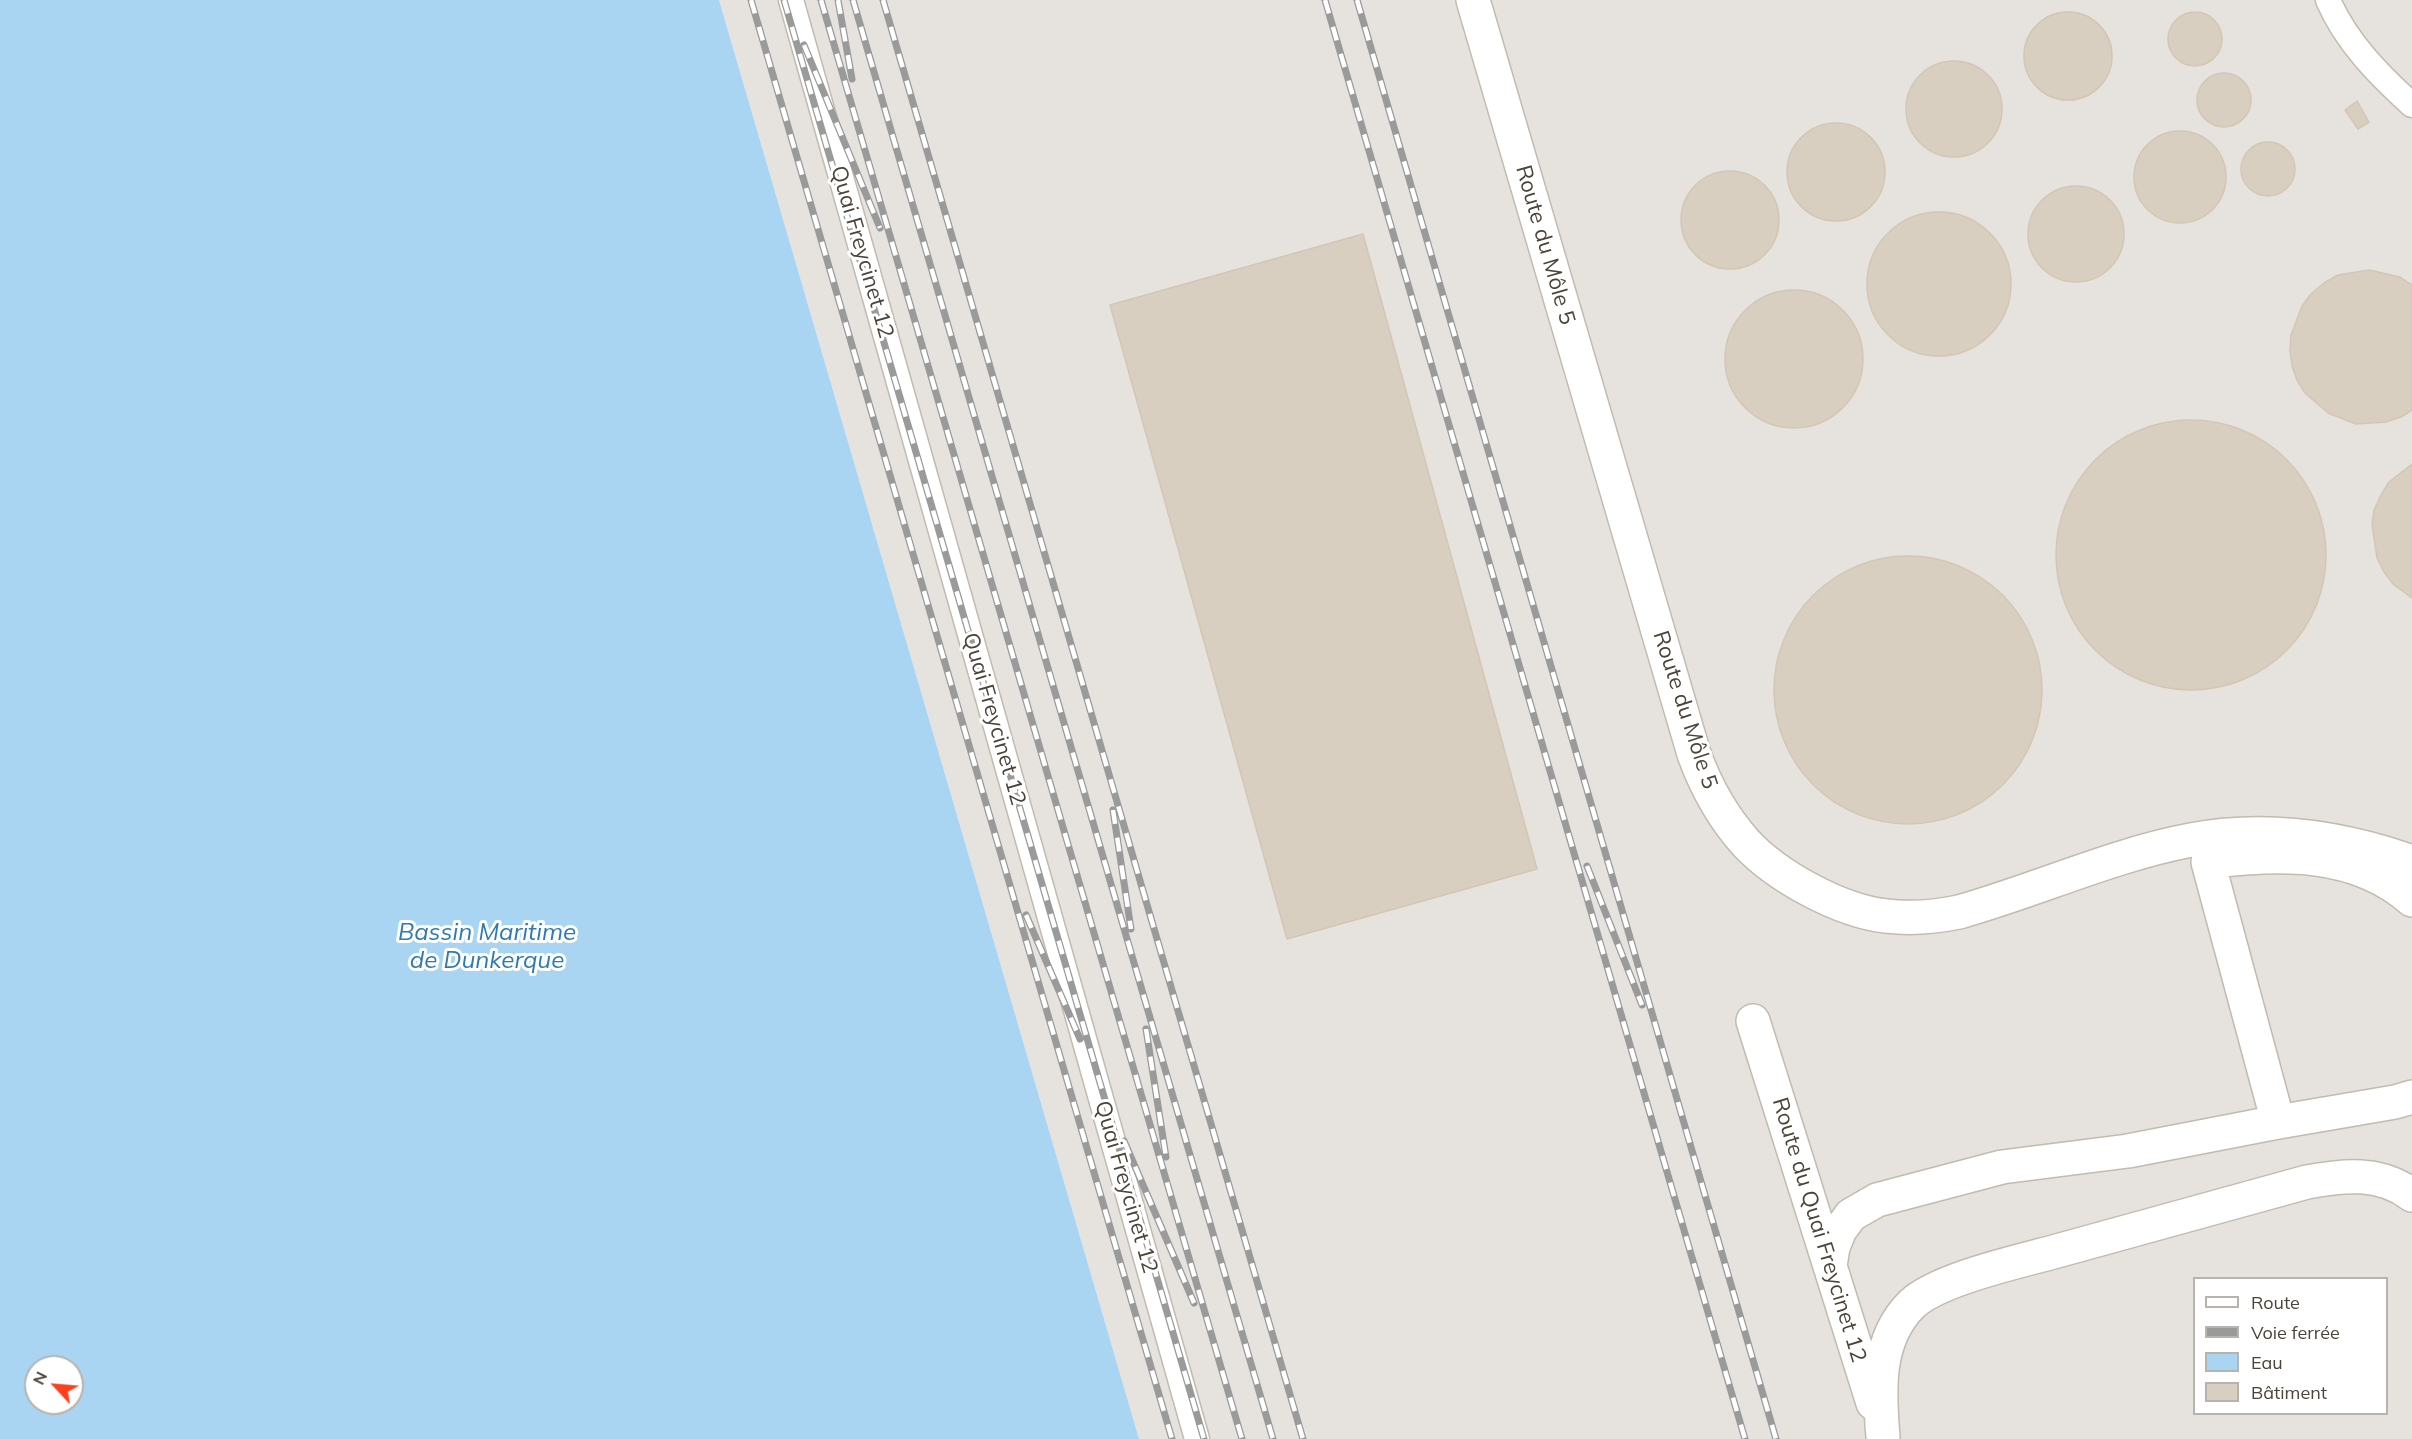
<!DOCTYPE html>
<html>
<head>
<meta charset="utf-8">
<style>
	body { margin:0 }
	#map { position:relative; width:2412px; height:1439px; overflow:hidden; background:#f6f3ec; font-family:Mulish,sans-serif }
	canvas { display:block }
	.legend { position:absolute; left:2193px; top:1277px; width:195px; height:138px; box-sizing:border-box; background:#fff; border:2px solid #b7b4b0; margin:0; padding:8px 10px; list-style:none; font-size:18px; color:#4b4439 }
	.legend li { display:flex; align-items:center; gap:12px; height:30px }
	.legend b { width:30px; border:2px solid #b7b4b0 }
	.north { position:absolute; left:24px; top:1355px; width:60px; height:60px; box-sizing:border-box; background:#fff; border:2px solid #b7b4b0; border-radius:50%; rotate:296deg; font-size:16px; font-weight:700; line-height:24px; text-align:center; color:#4b4439 }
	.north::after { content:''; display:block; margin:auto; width:21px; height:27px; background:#fc3f1d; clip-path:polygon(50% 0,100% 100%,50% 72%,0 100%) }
</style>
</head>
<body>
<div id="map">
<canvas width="2412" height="1439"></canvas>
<ul class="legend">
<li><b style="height:8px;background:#fff"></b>Route</li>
<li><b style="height:8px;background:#9a9a9a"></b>Voie ferrée</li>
<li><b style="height:16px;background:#a9d4f2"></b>Eau</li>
<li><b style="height:16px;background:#d8cfc1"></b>Bâtiment</li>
</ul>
<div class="north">N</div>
</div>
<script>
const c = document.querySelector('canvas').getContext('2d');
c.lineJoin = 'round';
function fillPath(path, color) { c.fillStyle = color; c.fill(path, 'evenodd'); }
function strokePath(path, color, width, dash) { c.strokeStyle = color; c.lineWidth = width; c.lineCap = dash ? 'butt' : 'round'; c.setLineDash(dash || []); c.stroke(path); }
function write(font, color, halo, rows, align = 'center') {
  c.font = font + ' Mulish,sans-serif'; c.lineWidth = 6; c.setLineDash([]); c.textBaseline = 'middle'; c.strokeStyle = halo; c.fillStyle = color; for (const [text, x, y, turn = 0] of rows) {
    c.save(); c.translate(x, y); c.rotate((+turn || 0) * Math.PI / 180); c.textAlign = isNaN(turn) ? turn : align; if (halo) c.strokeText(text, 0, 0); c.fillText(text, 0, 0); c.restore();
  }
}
const industrial = new Path2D(`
	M719,0H2412V1439H1139ZM2194,1278H2386V1414H2194Z`);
const water = new Path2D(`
	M0,0H719L1139,1439H0ZM36,1367H72V1403H36Z`);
const building = new Path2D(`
	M2168 39a27 27 0 1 1 54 0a27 27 0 1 1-54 0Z
	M2024 56a44 44 0 1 1 88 0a44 44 0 1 1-88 0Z
	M1906 109a48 48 0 1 1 96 0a48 48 0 1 1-96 0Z
	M2197 100a27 27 0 1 1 54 0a27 27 0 1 1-54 0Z
	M2357,101L2369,122L2358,129L2345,110Z
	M1787 172a49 49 0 1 1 98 0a49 49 0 1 1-98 0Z
	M2134 177a46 46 0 1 1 92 0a46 46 0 1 1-92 0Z
	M2241 169a27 27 0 1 1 54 0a27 27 0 1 1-54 0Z
	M1681 220a49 49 0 1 1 98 0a49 49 0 1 1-98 0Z
	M2028 234a48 48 0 1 1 96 0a48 48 0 1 1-96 0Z
	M1867 284a72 72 0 1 1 144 0a72 72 0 1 1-144 0Z
	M1363,234L1537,869L1287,939L1110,305Z
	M2369,270L2400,277L2412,285V410L2401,417L2386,422L2356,424L2328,413L2305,393L2297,380L2292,366L2290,351L2291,335L2302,306L2311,294L2324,283L2338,275Z
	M1725 359a69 69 0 1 1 138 0a69 69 0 1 1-138 0Z
	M2056 555a135 135 0 1 1 270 0a135 135 0 1 1-270 0Z
	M2412,464V598L2394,585L2384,572L2377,558L2372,525L2374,510L2381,495L2389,482Z
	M1774 690a134 134 0 1 1 268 0a134 134 0 1 1-268 0Z`);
const lane = new Path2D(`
	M791,0L1197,1439
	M2328,0C2346,42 2379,75 2412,105`);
const street = new Path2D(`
	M1473,0L1694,754C1706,787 1722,816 1745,842C1776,876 1840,911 1886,916C1911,919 1935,917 1959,912C2037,890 2112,855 2191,840C2266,826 2341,837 2412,862
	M1753,1021L1873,1403
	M2278,1122L2208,862C2278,853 2355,850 2412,900
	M1830,1266L1833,1247L1840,1230L1851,1215L1877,1200L2002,1167L2128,1151L2278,1122L2395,1102L2412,1097
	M1883,1437C1879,1391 1876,1339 1912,1304C1938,1279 2021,1261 2057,1251C2140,1228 2224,1205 2307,1182C2344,1175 2380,1171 2412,1195`);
const rail = new Path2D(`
	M751,0L1172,1439
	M784,0L1204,1439
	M821,0L1242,1439
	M838,0L852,79
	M853,0L1273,1439
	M883,0L1303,1439
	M1325,0L1745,1439
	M1357,0L1776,1439
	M804,45L880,228
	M1113,810L1131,929
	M1587,866L1642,1005
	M1026,915L1080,1039
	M1146,1029L1166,1157
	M1124,1141L1194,1303`);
const streetNames = [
	["Route du Môle 5",1545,245,74],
	["Quai Freycinet 12",862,252,74],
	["Route du Môle 5",1685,710,72],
	["Quai Freycinet 12",994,719,74],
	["Quai Freycinet 12",1126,1187,74],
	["Route du Quai Freycinet 12",1819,1230,73]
];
const waterNames = [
	["Bassin Maritime",487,933],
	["de Dunkerque",487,961]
];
fillPath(industrial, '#e6e2dd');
fillPath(water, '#a9d4f2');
fillPath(building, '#d8cfc1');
strokePath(building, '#d3c7b4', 1.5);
strokePath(lane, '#c2bbae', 27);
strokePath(street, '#c2bbae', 36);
strokePath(lane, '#fff', 24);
strokePath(street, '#fff', 33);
strokePath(rail, '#9a9a9a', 7);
strokePath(rail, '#fff', 4.5, [14]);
write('22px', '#4b4439', '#fff', streetNames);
write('italic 24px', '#2e7ab2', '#fff', waterNames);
</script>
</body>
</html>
